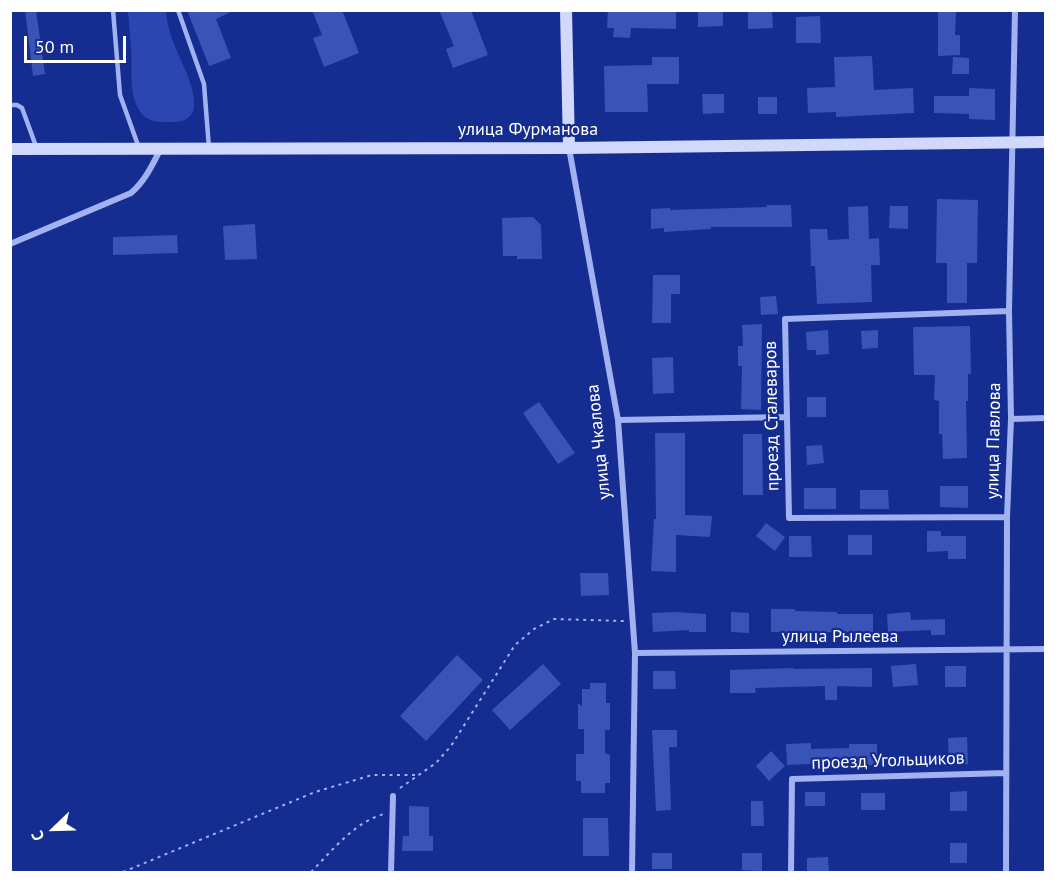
<!DOCTYPE html>
<html>
<head>
<meta charset="utf-8">
<style>
	body { margin:0 }
	#map { position:relative; width:1056px; height:883px; overflow:hidden; background:#152d90; font-family:"PT Sans",sans-serif }
	canvas { display:block }
	.frame { position:absolute; inset:0; border:12px solid #fff; pointer-events:none }
	.north { position:absolute; left:24px; top:799px; width:60px; height:60px; -webkit-text-stroke:4px #152d90; paint-order:stroke; rotate:247deg; font-size:16px; font-weight:700; line-height:24px; text-align:center; color:#fff }
	.north::after { content:''; display:block; margin:auto; width:21px; height:27px; background:#fff; clip-path:polygon(50% 0,100% 100%,50% 72%,0 100%) }
	.scale { position:absolute; left:24px; top:36px; width:102px; height:27px; box-sizing:border-box; border:3px solid #fff; border-top:0; padding-left:8px; font-size:18px; line-height:21px; white-space:nowrap; color:#fff; -webkit-text-stroke:4px #152d90; paint-order:stroke }
</style>
</head>
<body>
<div id="map">
<canvas width="1056" height="883"></canvas>
<div class="frame"></div>
<div class="north">С</div>
<div class="scale">50 m</div>
</div>
<script>
const c = document.querySelector('canvas').getContext('2d');
c.lineJoin = 'round';
function fillPath(path, color) { c.fillStyle = color; c.fill(path, 'evenodd'); }
function strokePath(path, color, width, dash) { c.strokeStyle = color; c.lineWidth = width; c.lineCap = dash ? 'butt' : 'round'; c.setLineDash(dash || []); c.stroke(path); }
function write(font, color, halo, rows, align = 'center') {
  c.font = font + ' "PT Sans",sans-serif'; c.lineWidth = 4.5; c.setLineDash([]); c.textBaseline = 'middle'; c.strokeStyle = halo; c.fillStyle = color; for (const [text, x, y, turn = 0] of rows) {
    c.save(); c.translate(x, y); c.rotate((+turn || 0) * Math.PI / 180); c.textAlign = isNaN(turn) ? turn : align; if (halo) c.strokeText(text, 0, 0); c.fillText(text, 0, 0); c.restore();
  }
}
const green = new Path2D(`
	M128,11H166C167,23 170,35 175,46C182,65 196,87 194,108C192,118 183,122 174,122C163,122 151,123 143,115C127,98 133,69 131,48C130,36 129,23 128,11Z`);
const building = new Path2D(`
	M25,10H36L45,74L33,76Z
	M187,10H235L216,19L231,58L209,66Z
	M312,10H342L359,53L324,67L313,38L322,35Z
	M439,10H471L488,55L453,68L446,49L454,46Z
	M608,10H676V29L631,28L630,38L613,37L614,28H607Z
	M698,10H723V26L698,27Z
	M748,10H772L773,28L748,29Z
	M938,10H956L955,35H960V55L938,56Z
	M820,16L821,43H796V17Z
	M872,56L874,90L913,88L914,113L836,117V112L808,113L807,88L835,87L834,57Z
	M652,57H679V84H647L648,112H605L604,66L652,65Z
	M953,57L969,58V74H952Z
	M969,88L995,89V120L969,119V114L934,113V96H969Z
	M702,94H724V113L703,114Z
	M758,97H777V114H758Z
	M937,199L978,200L977,263H967V303H947V263H936Z
	M767,205H791L792,227H711V229L664,232V228L651,229V209L670,208V210L767,207Z
	M868,206L869,239L879,238L880,265H871L872,302L817,304L815,266H811L810,229H827L828,240L849,239L848,207Z
	M890,206H908V229L889,228Z
	M533,217L541,225L542,259H517V256H503L502,218Z
	M255,224L257,259L225,260L223,226Z
	M177,235L178,253L113,255V237Z
	M653,275H680V294H671V323H652Z
	M776,296L778,314L761,315L760,297Z
	M762,324L761,410L741,409L742,366H738V346H743L742,325Z
	M970,326L971,374H968V401H966L967,458L943,459L942,434H939V401L934,400L935,375H914L913,327Z
	M828,330L829,354L816,355V350H807L806,332Z
	M878,330V348L862,349L861,331Z
	M673,357L674,393L653,394L652,358Z
	M807,397H826V417H807Z
	M539,402L575,453L558,464L523,413Z
	M655,433H685V515L712,516L710,537L676,535V572L651,571L654,519H656Z
	M743,434H762L763,495H743Z
	M822,445L824,463L807,465L806,446Z
	M940,486H968V508L940,507Z
	M804,488H836V509H804Z
	M860,490H888L889,509H860Z
	M766,523L785,537L775,551L756,536Z
	M927,531H941V536H966V559H948V551L927,552Z
	M848,535H872V555H848Z
	M789,536H811L812,557H789Z
	M580,573H608L609,595L581,596Z
	M771,609H795V611L837,612V614H873V632H771Z
	M676,612L706,614V632H689V630L653,632L652,613Z
	M731,612L749,613V633L731,632Z
	M910,612L911,620L945,619V635H931V630L888,632L887,614Z
	M457,655L483,680L426,741L400,716Z
	M543,664L561,684L510,730L492,710Z
	M916,664L918,685L893,687L891,666Z
	M945,666H966V687H945Z
	M793,668V669L872,668V687L837,686V700H825V686L755,688L756,693H730V670Z
	M653,671H675L676,689H653Z
	M590,683H606V703H610V730H605V753L610,755V783H605V793H581V781H576V754H584V729H578V703L582,707V689H590Z
	M652,730H677V747H669L671,810L656,811Z
	M967,737L968,764L949,765L948,738Z
	M811,743V749L849,748V744H877V765L843,766V768L832,769L831,763L787,765L786,744Z
	M771,751L785,766L769,781L756,766Z
	M967,791V811H950V792Z
	M805,792H825V806H805Z
	M861,793H885V810H861Z
	M751,801H763L764,826H751Z
	M409,806L429,807V836H433V851H402L403,836H409Z
	M583,818H608L609,856H583Z
	M950,843H967V863H950Z
	M652,853H672V869H652Z
	M742,853H762V871L742,870Z
	M828,857L829,873H807V858Z`);
const path = new Path2D(`
	M400,788L436,763L451,746L515,645L534,629L554,619L624,621
	M123,872L315,792L372,775H418
	M311,872C333,850 353,823 384,814`);
const lane = new Path2D(`
	M113,10L120,95L139,148
	M178,10L204,84L209,148
	M10,105H17L22,108L37,149`);
const street = new Path2D(`
	M569,148L618,420L635,653L632,872
	M10,244L131,193C145,181 153,164 161,148
	M1011,419L1046,418
	M618,420L787,417
	M1007,517L789,518L785,319L1009,311
	M635,653L1046,649
	M391,872L393,796
	M791,872L792,779L1006,773
	M1006,872L1007,517L1011,419L1009,311L1015,10`);
const secondary = new Path2D(`
	M566,10L569,148
	M10,149L569,148L1046,142`);
const streetNames = [
	["улица Фурманова",528,130],
	["проезд Сталеваров",772,416,-91],
	["улица Павлова",994,441,-89],
	["улица Чкалова",599,442,-96],
	["улица Рылеева",840,637],
	["проезд Угольщиков",888,761,-2]
];
fillPath(green, '#2c46b1');
fillPath(building, '#3a53b7');
strokePath(path, '#a2b2f0', 2, [3, 4.5]);
strokePath(lane, '#a2b2f0', 4.5);
strokePath(street, '#a2b2f0', 6);
strokePath(secondary, '#d0d8fb', 12);
write('18px', '#fff', '#152d90', streetNames);
</script>
</body>
</html>
